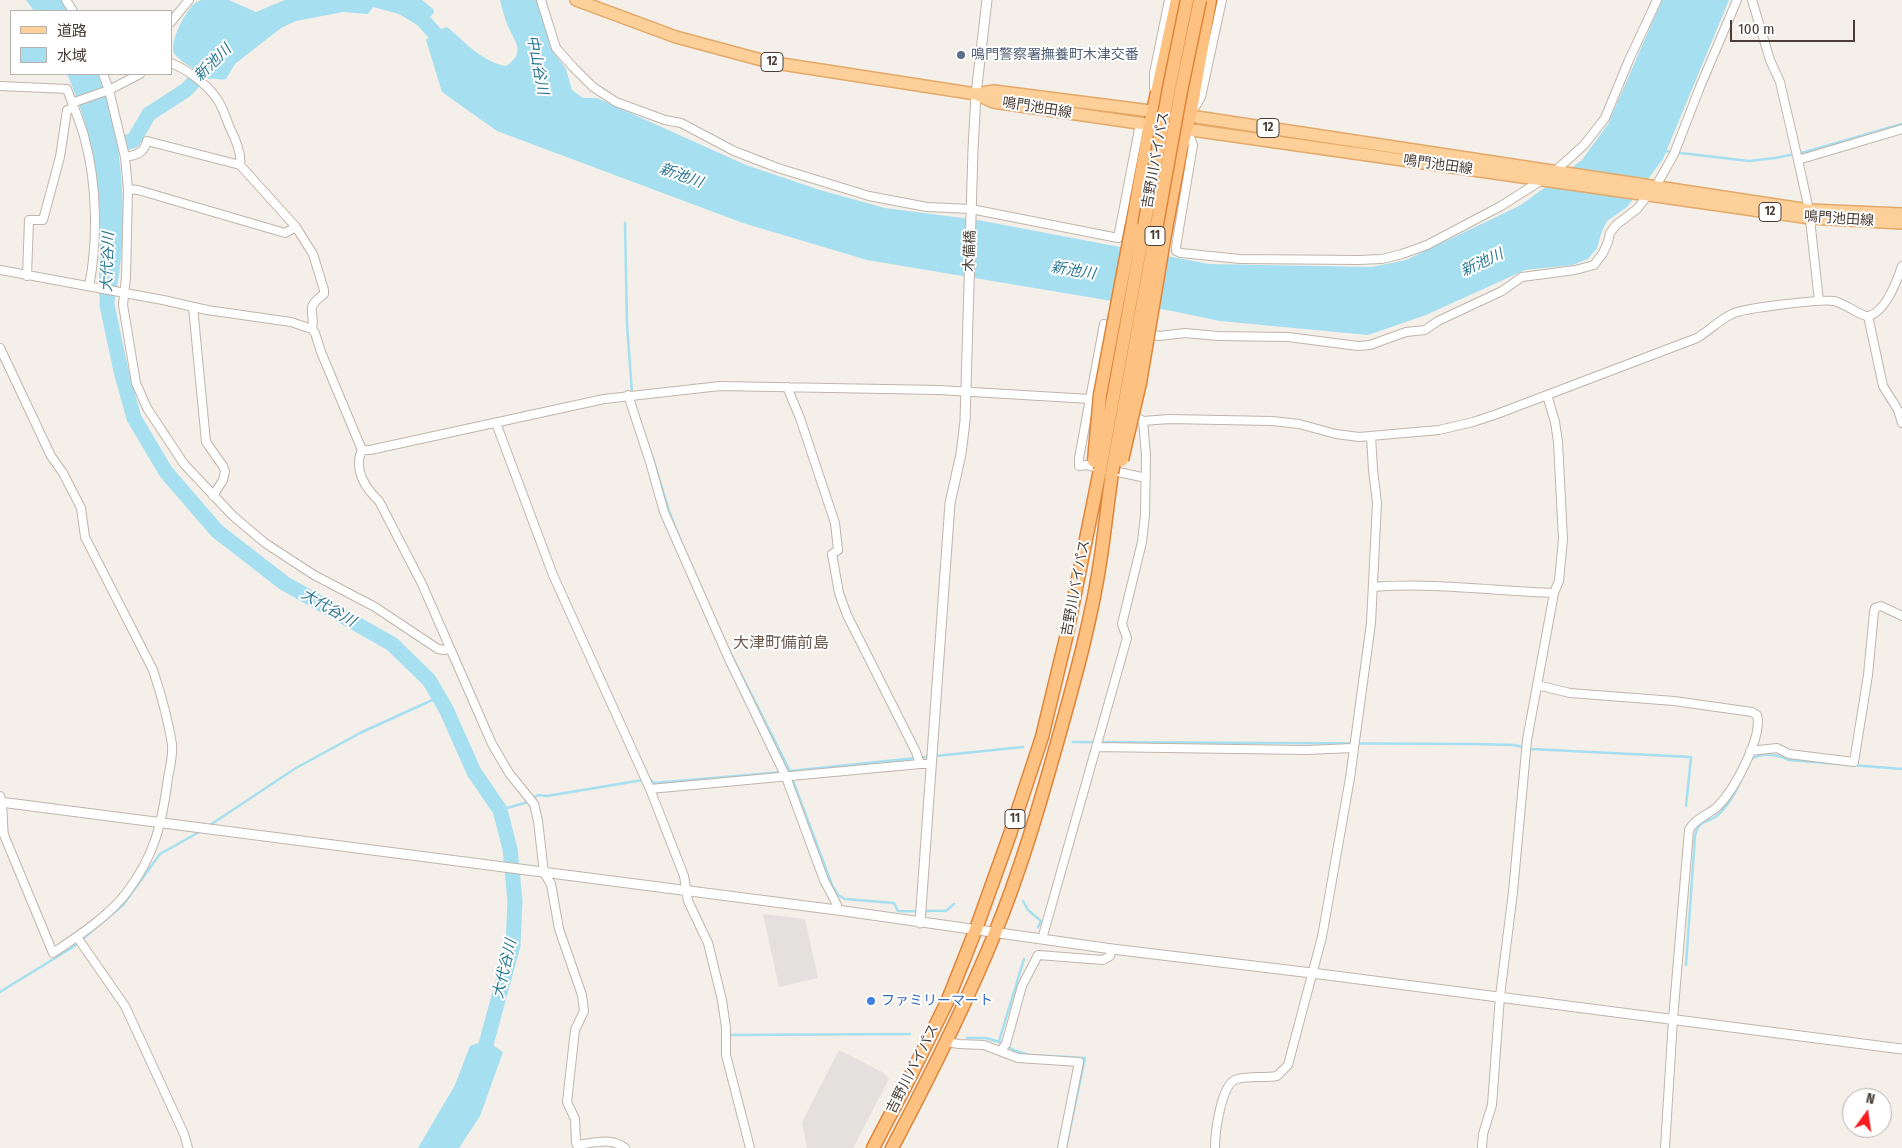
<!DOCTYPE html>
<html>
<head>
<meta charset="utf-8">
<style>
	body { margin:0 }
	#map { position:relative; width:1902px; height:1148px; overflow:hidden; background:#f4efe9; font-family:"Fira Sans Condensed","Noto Sans JP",sans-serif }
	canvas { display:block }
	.legend { position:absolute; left:10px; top:10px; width:162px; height:65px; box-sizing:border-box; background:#fff; border:1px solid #b6b2af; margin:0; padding:6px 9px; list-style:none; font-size:15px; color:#483e37 }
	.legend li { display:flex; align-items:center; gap:10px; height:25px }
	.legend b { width:25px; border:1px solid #b6b2af }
	.north { position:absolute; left:1842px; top:1088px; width:50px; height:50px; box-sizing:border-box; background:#fff; border:1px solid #b6b2af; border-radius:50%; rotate:14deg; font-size:14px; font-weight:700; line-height:20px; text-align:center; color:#483e37 }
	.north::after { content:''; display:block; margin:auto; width:18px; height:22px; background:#f81c21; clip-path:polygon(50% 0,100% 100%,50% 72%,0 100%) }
	.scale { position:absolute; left:1730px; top:20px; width:125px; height:22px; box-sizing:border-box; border:2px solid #483e37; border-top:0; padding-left:6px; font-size:15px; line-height:18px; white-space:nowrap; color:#483e37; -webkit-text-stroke:4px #fff; paint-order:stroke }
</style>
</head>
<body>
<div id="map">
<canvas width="1902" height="1148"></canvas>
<ul class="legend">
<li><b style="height:6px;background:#fdcf99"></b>道路</li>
<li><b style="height:14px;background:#a6dff0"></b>水域</li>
</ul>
<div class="north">N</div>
<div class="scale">100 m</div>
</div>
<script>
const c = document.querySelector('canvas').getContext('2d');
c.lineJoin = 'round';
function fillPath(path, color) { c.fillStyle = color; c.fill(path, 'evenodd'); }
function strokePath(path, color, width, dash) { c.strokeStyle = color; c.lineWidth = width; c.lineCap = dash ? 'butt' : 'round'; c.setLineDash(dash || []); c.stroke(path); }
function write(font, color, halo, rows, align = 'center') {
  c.font = font + ' "Fira Sans Condensed","Noto Sans JP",sans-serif'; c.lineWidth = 4; c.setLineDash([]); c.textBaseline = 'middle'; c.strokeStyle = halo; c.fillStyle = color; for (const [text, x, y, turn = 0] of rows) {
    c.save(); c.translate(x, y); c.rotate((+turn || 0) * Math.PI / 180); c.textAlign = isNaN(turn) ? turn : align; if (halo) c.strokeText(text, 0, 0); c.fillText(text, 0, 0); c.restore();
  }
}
const parking = new Path2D(`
	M763,914L805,919L818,978L779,987Z
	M839,1050L882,1072L889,1079L853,1148H807L802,1122Z`);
const water = new Path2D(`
	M26,0H62L68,11H34Z
	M202,0H229L256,12L285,0H422L433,9L434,13L419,26L399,14L373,7L368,14L343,12L296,21L281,28L235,64L226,79C220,81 215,77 209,79C201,73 178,60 174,53C169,42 186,10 195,3C196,2 201,0 202,0Z
	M500,0H536L553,51L566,69L572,90L583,98H597L746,165L820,190L885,208L978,220L1209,264L1371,267L1406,260L1521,205L1582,160L1608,124L1662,0H1729L1663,159L1627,207L1607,221L1602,231L1597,248L1588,259L1572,265L1525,270L1426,315L1368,335L1220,321L1172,311L867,260L743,223L497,131L442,92L426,40L436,31L447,27C465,42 482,62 506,66C528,52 513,40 507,24C504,16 502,8 500,0Z
	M67,74H98C125,139 129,230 115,299L99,296C99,271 101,245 100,219C99,170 87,119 67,74Z
	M486,1040L503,1052L480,1116L459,1148H418L455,1085L470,1046Z`);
const stream = new Path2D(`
	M1664,151L1749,161L1775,158L1805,152L1902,124
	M625,223L627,324L632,393
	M652,455L670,514L685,552
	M729,650L790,771L1023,747
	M1073,742L1473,744L1514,745L1531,749L1691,757L1686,806
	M1751,759C1764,752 1776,754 1789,760L1902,769
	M792,778L832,885L838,895L845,899L894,903L898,911C914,912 930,910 946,911L954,904
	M500,810L528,802L538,795L547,796L649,779L655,783L782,772
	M210,825L296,768L360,733L439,697
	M1023,901L1028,910L1041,921L1038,927
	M1686,965L1695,836C1699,817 1710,824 1720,813C1729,804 1735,794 1740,782
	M0,992L73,947L123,905L160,854L201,831
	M731,1035L910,1034
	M967,1038H986L999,1042L1016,1051L1030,1055L1085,1058L1066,1148
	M999,1041L1024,959`);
const river = new Path2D(`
	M407,9L422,19L446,46
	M105,146L133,141L149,114L186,90L215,59
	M108,279L107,305L121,371L134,418L166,472L217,531L284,583L392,644L429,680L446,709L474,772L500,810L510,849L515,901L513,945L482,1059`);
const minor = new Path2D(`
	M66,0L73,11
	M541,0L556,48L573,67L593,87L616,102L665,120L681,123L734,151L778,168L869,196L927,207L971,209L1118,238L1140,124
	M1752,0L1770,60L1780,82L1798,160L1809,210L1819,301
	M171,22L189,0
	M171,63C188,70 207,84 217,99C223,107 226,119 230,128C235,138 242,154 240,165L296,227L306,243L313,254L324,290V294C303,310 316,309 312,329
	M103,74L109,90L125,157L128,189L126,277L123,305L136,383L147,408L184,464L233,516L265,543L314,575L375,607L438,649L444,650L449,649
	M0,86L67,89C73,106 81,123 85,140C97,184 98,242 89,286
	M1154,88V73L1169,0
	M72,103L109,90L140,74
	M1194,109L1201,97L1222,0
	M1187,129L1193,145L1176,247V251L1181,253L1240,259L1358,260L1382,259L1402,254L1427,245L1501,206L1542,180
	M125,157C137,155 144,153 147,141L240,165
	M1798,160L1902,129
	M1554,172L1584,145L1605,118L1629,60L1657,0
	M1656,186L1674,154L1700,87L1737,0
	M128,189L138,190L285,233L296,227
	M0,270L163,300L207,310L291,322L312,329L315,333L321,352L362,450H370L604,399L720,386L939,390L1090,399L1102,402
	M27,276L29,220H43L60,157L67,110L74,108
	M193,307L206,442L223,466L225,471L223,480L213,496
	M1868,316L1883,386L1898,410L1902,423
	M1117,327L1104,324L1079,458V466L1086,465L1146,478
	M1145,333L1159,336L1185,333L1218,336L1288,337L1358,346L1370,345L1406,332L1425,330L1438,321L1502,291L1522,277L1575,270L1594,265L1603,253L1608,242L1610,233L1616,225L1637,209L1648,195
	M0,348L51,456L63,473L81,508L85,537L153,670C161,694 168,720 172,744C173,756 170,767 168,778C162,823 155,855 127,892C109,916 78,936 53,953L4,835C2,822 4,809 0,796
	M787,387L800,418L835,523L838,550L832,554L839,593L847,615L916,752L920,764
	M628,395L650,462L664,512L728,657L786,777L824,880L837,905V910
	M1131,414L1143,421L1169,419L1272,421L1299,424L1336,434L1359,437L1439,430L1473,422L1497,414L1697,338C1709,331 1719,320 1732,314C1744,308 1820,299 1834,301C1844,303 1864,318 1869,316C1886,311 1897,281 1902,266
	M496,423L553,575L650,789L684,876L688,901L708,943L722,1000L726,1028V1055L750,1148
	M362,450C353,469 365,488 379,501L422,584L492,744L509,773L534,804L538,821L544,873L551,884L559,929L582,995L584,1011L575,1030L567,1102L575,1119L576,1143L577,1145C594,1143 611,1137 625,1148
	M1374,587C1433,582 1494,591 1554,593
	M1537,685L1570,693L1674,701L1752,712L1757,715C1763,737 1734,790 1718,806C1709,815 1695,818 1689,830L1673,1019L1665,1148
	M1096,747L1306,750L1353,748
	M1750,751L1777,748L1789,754L1854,762L1868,675L1874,612L1875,608L1881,606L1902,616
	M650,789L920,764H931
	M77,937L125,1006L184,1134L188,1148
	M1042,939L1127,638L1122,624L1142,542L1145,515L1146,455L1143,421
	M946,1042L959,1044L984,1045L1018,1058L1079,1062L1062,1148
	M1001,1050L1006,1044L1022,986L1038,955L1103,960L1110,956L1112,949
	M1215,1148C1215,1133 1221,1083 1237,1079C1250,1076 1264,1078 1277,1076L1288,1065L1322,937L1350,778L1371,623L1377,503L1373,470L1371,436
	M1482,1148L1483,1134L1492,1105L1500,996L1513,892L1527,740L1554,593L1559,581L1563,539L1558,442L1555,422L1547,395`);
const tertiary = new Path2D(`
	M0,802L837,910L1112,949L1312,973L1902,1049
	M920,923L950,503L961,454L965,421L973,149L976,94L987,0`);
const primary = new Path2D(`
	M576,0L676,37L769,62L976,94L993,102L1159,126
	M976,94L994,91L1190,116L1809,210L1902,214
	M1178,128L1810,218L1902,223`);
const trunk = new Path2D(`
	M1132,226L1150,125L1177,0
	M1165,234L1181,149L1190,116L1210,0
	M873,1148L908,1081L947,1002L976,929L1009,837L1042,737L1066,638L1100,470
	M892,1148C929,1078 965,1007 995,933C1020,872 1039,807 1057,743C1074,682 1092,619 1101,556C1105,528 1108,501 1112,473`);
const trunkBridge = new Path2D(`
	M1122,460L1140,383L1165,234
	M1094,461L1100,395L1132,226
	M1100,470L1169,88L1187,0
	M1112,473L1181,91L1200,0`);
const markers = [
	[961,55,5,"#5c6f8a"],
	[871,1001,5,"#3f7fe0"]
];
const shields = [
	[772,62,22],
	[1268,128,22],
	[1770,212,22],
	[1155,236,20],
	[1015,819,20]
];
const shieldNames = [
	["12",772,62],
	["12",1268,128],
	["12",1770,212],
	["11",1155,236],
	["11",1015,819]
];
const serviceNames = [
	["鳴門警察署撫養町木津交番",971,55]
];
const streetNames = [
	["鳴門池田線",1037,108,9],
	["吉野川バイパス",1156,160,-80],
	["鳴門池田線",1438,165,8],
	["鳴門池田線",1839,219,4],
	["木備橋",970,251,-88],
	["吉野川バイパス",1076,588,-79],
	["吉野川バイパス",913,1069,-63]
];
const shopNames = [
	["ファミリーマート",881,1001]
];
const waterNames = [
	["新池川",213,63,-45],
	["中山谷川",537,65,79],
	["新池川",681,176,20],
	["大代谷川",108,262,-88],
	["新池川",1482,263,-25],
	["新池川",1073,271,9],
	["大代谷川",328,608,30],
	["大代谷川",505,969,-77]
];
const quarterNames = [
	["大津町備前島",781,644]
];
fillPath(parking, '#e3e0dd');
fillPath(water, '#a6dff0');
strokePath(stream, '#a6dff0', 2.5);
strokePath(river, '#a6dff0', 15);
strokePath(minor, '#c0b5ab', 10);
strokePath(tertiary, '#c0b5ab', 11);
strokePath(primary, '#e3a968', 14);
strokePath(trunk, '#dd853a', 15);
strokePath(minor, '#fff', 8);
strokePath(tertiary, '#fff', 9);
strokePath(primary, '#fdcf99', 11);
strokePath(trunk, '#fdc182', 12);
strokePath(trunkBridge, '#dd853a', 15, []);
strokePath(trunkBridge, '#fdc182', 12);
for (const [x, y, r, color] of markers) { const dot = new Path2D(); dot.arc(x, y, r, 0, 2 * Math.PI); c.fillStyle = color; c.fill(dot); strokePath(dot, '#fff', 2); }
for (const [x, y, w] of shields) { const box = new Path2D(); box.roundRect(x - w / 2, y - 9.5, w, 19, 4); c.fillStyle = '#fff'; c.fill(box); strokePath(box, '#483e37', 1); }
write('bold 12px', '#483e37', null, shieldNames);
write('14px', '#4e5e75', '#fff', serviceNames, 'left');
write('14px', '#483e37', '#fff', streetNames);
write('14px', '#366cbe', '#fff', shopNames, 'left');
write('italic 15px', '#2a7993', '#fff', waterNames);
write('16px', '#6b5a4e', '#fff', quarterNames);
</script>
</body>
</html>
